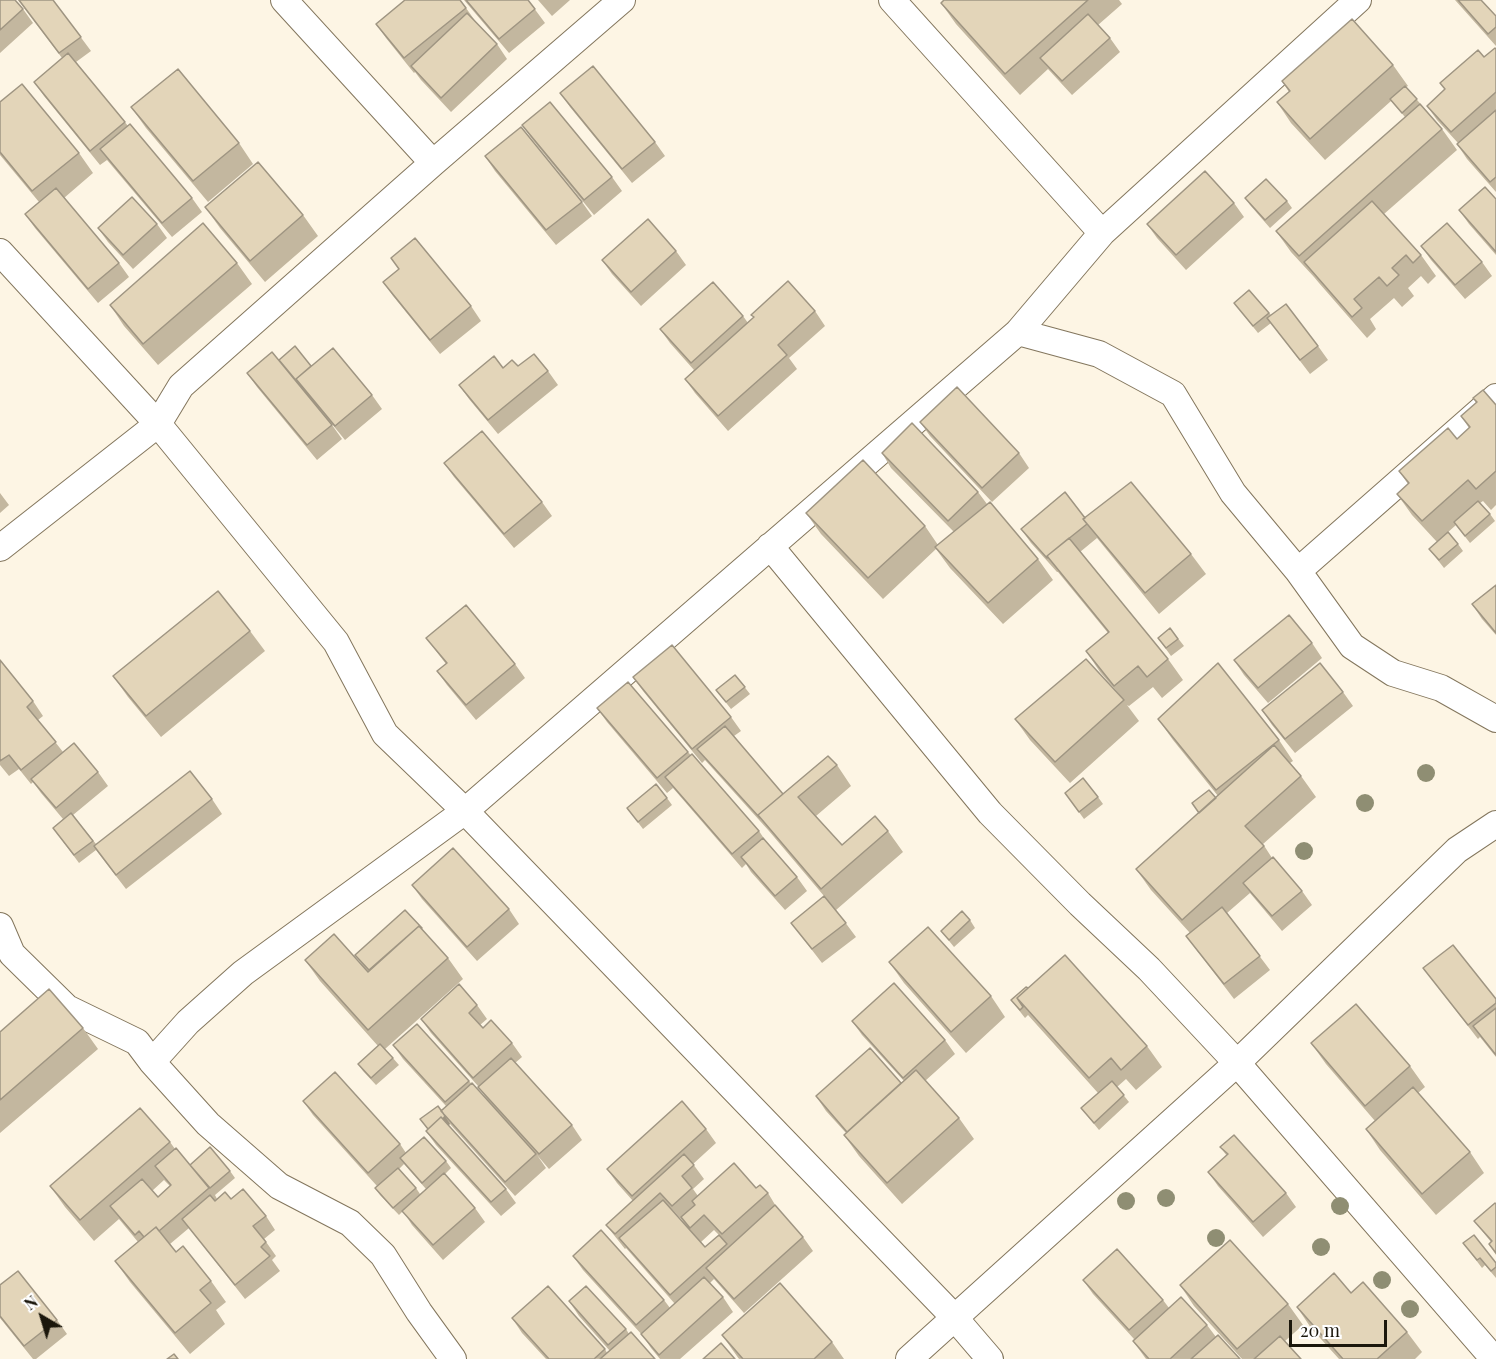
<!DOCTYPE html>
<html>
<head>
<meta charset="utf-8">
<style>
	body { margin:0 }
	#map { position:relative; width:1496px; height:1359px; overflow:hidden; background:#fdf5e4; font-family:"Playfair Display",serif }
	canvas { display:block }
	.north { position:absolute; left:12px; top:1287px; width:60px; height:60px; -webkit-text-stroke:4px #fff; paint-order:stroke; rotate:322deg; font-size:16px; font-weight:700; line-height:24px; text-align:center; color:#1b170c }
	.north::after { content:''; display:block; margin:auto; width:21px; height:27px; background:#1b170c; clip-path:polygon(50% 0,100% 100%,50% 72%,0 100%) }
	.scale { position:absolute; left:1289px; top:1320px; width:98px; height:27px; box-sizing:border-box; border:3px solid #1b170c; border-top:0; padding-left:8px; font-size:18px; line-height:21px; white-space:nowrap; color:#1b170c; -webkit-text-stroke:4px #fff; paint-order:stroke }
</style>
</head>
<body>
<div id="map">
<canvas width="1496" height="1359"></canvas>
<div class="north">N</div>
<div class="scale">20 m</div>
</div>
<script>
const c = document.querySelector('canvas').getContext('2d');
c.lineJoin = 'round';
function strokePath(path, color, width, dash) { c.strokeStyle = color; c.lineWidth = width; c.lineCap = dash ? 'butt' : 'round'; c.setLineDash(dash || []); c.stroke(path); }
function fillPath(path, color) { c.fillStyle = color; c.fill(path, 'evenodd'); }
const minor = new Path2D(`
	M284,0L433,163
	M892,0L1102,233
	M0,252L158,424L336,642L385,734L465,811L954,1317L990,1359
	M1018,332L1099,354L1173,394L1233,493L1298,571L1352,646L1393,673L1441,688L1496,719
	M770,546L990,813L1080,904L1149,969L1237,1063L1494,1359
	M0,548L158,424L181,386L433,163L622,0
	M1298,571L1496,397
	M0,926L12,954L67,1008L137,1042L152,1062L208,1124L279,1186L350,1223L383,1255L419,1312L453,1359
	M152,1062L188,1022L243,973L465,811L1018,332L1102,233L1358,0
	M909,1359L1237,1063L1457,850L1496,824`);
const trees = [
	[1426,773],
	[1365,803],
	[1304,851],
	[1166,1198],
	[1126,1201],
	[1340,1206],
	[1216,1238],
	[1321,1247],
	[1382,1280],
	[1410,1309]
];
const wall = new Path2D(`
	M0,0L23,9L33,23L0,53Z
	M18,0H53L91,51L76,62L128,126L192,198L202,212L172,237L107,160L100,165L44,96L34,82L62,58Z
	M464,0H528L545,23L509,53Z
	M538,0H570L552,16Z
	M944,0H1119L1122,4L1098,25L1110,38L1120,52L1072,95L1048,69L1020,95L956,24L941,3Z
	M1455,0H1481L1496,16V46Z
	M466,8L476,22L497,44L507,59L451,112L421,80L415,72L414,73L386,38L376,24Z
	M1496,49V192L1467,159L1457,144L1458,143L1437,120L1427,106L1484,57Z
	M1393,65L1408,86L1406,87L1442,129L1457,150L1384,214L1421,255L1436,276L1428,284L1421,276L1408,288L1414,296L1402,307L1394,298L1370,319L1376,329L1367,338L1319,283L1314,277L1291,252L1276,231L1405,117L1391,101L1325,160L1291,123L1277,102L1289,92L1282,81Z
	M560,93L655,142L665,156L632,183L570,107Z
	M0,102L79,153L93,173L64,198L119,263L129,277L98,303L35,228L25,214L39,202L0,155Z
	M131,107L239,143L253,164L208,202L146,128Z
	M522,125L612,177L622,191L594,215L532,139Z
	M485,156L582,202L592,216L556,245L495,171Z
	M1245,198L1287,201L1292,208L1270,228L1250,205Z
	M1496,199V255L1469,224L1459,210Z
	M1234,203L1244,217L1186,270L1157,238L1147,224Z
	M205,207L303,215L318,236L265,282L220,228Z
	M157,224L167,238L133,269L108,242L98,228Z
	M1421,246L1482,262L1492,276L1465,299L1431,260Z
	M676,251L686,265L641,306L612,274L602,260Z
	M391,258L471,306L481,321L440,354L393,296L383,282L399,269Z
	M237,263L252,284L158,365L124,326L110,305Z
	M1249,290L1271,315L1318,346L1328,360L1310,374L1271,323L1258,333L1234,303Z
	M815,311L825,326L789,358L797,369L728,431L695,393L685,379L694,370L670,343L660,329L743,316L748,323Z
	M281,363L311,366L372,395L382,409L345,440L305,391L332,425L342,439L317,460L257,387L247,373Z
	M518,366L548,371L558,385L498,434L469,399L459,385Z
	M1473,398L1496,405V505L1491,510L1483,501L1480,503L1490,514L1495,521L1470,543L1456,525L1437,542L1412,515L1397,494L1408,484L1399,471L1457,439L1469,428L1461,416L1476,403Z
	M920,422L1019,453L1029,468L992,502L930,436Z
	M882,453L978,492L987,504L1038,559L1053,580L1003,624L950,568L936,549L883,599L821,534L806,513L925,526L938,545L954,532L891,468Z
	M444,463L542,502L552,516L514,548L454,477Z
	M0,493L9,505L0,513Z
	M1085,518L1191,554L1206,574L1159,614L1097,538L1080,552L1168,659L1183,680L1162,698L1153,687L1129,706L1127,705L1139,721L1070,783L1030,740L1015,719L1119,694L1100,672L1086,651L1108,633L1058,572H1057L1031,543L1021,529Z
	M1458,544L1463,551L1444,568L1429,549Z
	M1496,585V635L1482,619L1472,604Z
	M1170,628L1184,646L1171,656L1158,638Z
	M250,631L265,651L161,737L128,697L113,676Z
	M426,638L515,664L525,678L476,720L447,685L437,671L446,664Z
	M1312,643L1322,658L1268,703L1244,675L1234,660Z
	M0,660L33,701L43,716L38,720L63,752L98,772L108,786L73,815L96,844L212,799L222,814L126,889L96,850L79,863L53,828L63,819L41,793L33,782L31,784L19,769L9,776L0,765Z
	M735,675L750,694L731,709L716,690Z
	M633,677L731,717L741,731L734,736L783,794L837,765L851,786L816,816L842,845L888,831L903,852L836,910L856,937L822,963L791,923L824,896L769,831L705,760L702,763L643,691Z
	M1343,692L1353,706L1295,753L1272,725L1262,710Z
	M597,708L688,752L759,831L767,843L797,877L807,891L785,910L751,872L746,864L742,868L673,788L667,793L607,722Z
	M1158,719L1279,740L1293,761L1290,763L1301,776L1316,797L1263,844L1272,858L1302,891L1312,905L1282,931L1250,893L1227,913L1270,970L1234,999L1186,936L1190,933L1151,890L1136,869L1218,796L1173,740Z
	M1065,793L1098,797L1103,804L1084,819Z
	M667,798L672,805L643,829L627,808Z
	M412,885L509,909L519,924L477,961L422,899Z
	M970,920L975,928L954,947L941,931Z
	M355,955L448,958L463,979L385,1049L399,1065L376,1085L363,1071L358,1064L378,1046L320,981L305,960L363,966Z
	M889,962L991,996L1005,1017L966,1053L904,983Z
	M1423,968L1496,999V1057L1480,1037L1478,1039Z
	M1028,988L1147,1046L1162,1067L1136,1090L1126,1079L1117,1087L1129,1102L1099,1130L1081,1108L1098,1093L1028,1015L1025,1018L1011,1000Z
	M477,1005L487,1019L480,1025L483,1028L512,1043L522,1057L515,1063L572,1125L582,1140L549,1169L537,1155L546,1168L515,1196L450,1124L448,1125L506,1189L516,1203L501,1216L436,1145L426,1131L441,1110L446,1106L403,1059L393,1045L469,1081L488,1101L478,1086L431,1033L421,1019Z
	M852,1021L945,1040L955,1054L925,1081L959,1118L974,1139L902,1204L859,1156L844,1135L846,1133L826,1111L816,1096L901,1083L904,1081L862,1035Z
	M83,1028L98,1049L0,1133V1032Z
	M1311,1043L1410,1066L1425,1087L1418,1093L1470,1152L1484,1173L1436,1215L1380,1150L1366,1129L1375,1121L1326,1064Z
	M303,1101L400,1144L406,1153L446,1161L451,1168L445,1174L475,1208L485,1222L443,1260L412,1225L403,1211L399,1215L380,1195L375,1188L377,1186L313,1115ZM404,1164L426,1189L420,1194L416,1188L399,1169Z
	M706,1129L716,1143L693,1164L704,1179L693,1189L698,1196L756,1188L768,1193L777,1208L803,1237L813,1251L744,1313L714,1279L710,1283L723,1297L733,1312L680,1359H660L651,1348L643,1336L583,1270L573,1256L664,1300L670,1308L675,1304L626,1248L625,1249L606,1225L633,1201L617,1183L607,1169ZM670,1207L682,1220L688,1228ZM714,1230L719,1235L705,1247L701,1242Z
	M170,1142L175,1149L190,1165L230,1171L235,1178L215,1195L217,1199H231L266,1216L275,1230L264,1239L276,1256L272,1260L280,1271L245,1299L189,1228L170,1244L176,1252L211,1281L226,1302L216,1310L225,1324L190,1354L130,1282L115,1261L138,1242L119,1219L94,1241L65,1207L50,1186ZM164,1180L170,1186L158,1197L152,1191Z
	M1220,1147L1286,1193L1296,1207L1263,1237L1218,1186L1208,1172L1227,1156Z
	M1496,1204V1255L1489,1244L1491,1242L1474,1221Z
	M1463,1243L1496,1263V1278L1485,1265L1482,1268Z
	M1083,1280L1163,1300L1169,1308L1207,1325L1216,1337L1240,1359H1146L1133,1341L1134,1339L1093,1294Z
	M0,1285L57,1320L67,1334L36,1359H33L0,1318Z
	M1180,1285L1288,1304L1303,1325L1285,1341L1301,1359H1242L1194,1306Z
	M1351,1293L1407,1332L1422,1352L1415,1359H1339L1311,1328L1297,1307Z
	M569,1301L626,1329L629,1334L655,1359H546L522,1333L512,1318L605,1349L607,1353L610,1351L579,1316Z
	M722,1335L832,1342L844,1359H739Z`);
const shadedWall = new Path2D(`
	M445,1116L450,1124L443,1131L438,1124Z`);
const building = new Path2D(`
	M0,0H15L23,9L0,30Z
	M19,0H53L81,37L59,53Z
	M405,0H460L466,8L404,58L376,24Z
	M466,0H528L535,9L499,39Z
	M944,0H1088L1005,74L941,3Z
	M1458,0H1481L1496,16V27L1488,34Z
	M467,13L497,44L441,98L411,66Z
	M1088,14L1110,38L1062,81L1040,58Z
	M1352,19L1393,65L1310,139L1277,102L1290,91L1282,81Z
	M1495,48L1496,49V92L1451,132L1427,106L1445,89L1440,83L1478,50L1484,57Z
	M68,53L125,122L90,151L34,82Z
	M593,66L655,142L622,169L560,93Z
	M178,69L239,143L193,181L131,107Z
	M22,84L79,153L32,191L0,152V102Z
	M1405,86L1417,99L1402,113L1390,99Z
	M550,102L612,177L584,200L522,125Z
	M1420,104L1442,129L1299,256L1276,231Z
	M1496,110V177L1490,182L1457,144Z
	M130,124L192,198L162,223L100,149Z
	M521,127L582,202L546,230L485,156Z
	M258,162L303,215L250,261L205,207Z
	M1205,171L1234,203L1176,255L1147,224Z
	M1266,179L1287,201L1265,220L1245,198Z
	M1485,187L1496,199V252L1459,210Z
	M56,188L119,263L88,289L25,214Z
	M132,197L157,224L123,255L98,228Z
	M1372,201L1421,255L1413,263L1406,255L1392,268L1399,275L1387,286L1379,277L1354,299L1362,308L1352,317L1304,262Z
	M648,219L676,251L631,292L602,260Z
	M203,223L237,263L143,344L110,305Z
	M1447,223L1482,262L1455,285L1421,246Z
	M415,238L471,306L430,340L383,282L399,269L391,258Z
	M788,281L815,311L778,345L787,355L718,416L685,379L754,317L751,315Z
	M713,282L743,316L691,363L660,329Z
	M1249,290L1269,313L1253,326L1234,303Z
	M1286,304L1318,346L1300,360L1267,318Z
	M295,346L311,366L296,379L299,384L279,360Z
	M333,348L372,395L335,426L296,379Z
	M272,352L332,425L307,445L247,373Z
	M534,354L548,371L488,420L459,385L494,356L503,368L512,360L518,366Z
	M957,387L1019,453L982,488L920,422Z
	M1483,390L1496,405V471L1476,489L1468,480L1422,521L1397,494L1409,483L1399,471L1448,428L1457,439L1470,427L1461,416L1477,402L1473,398Z
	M912,423L978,492L948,521L882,453Z
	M482,431L542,502L504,534L444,463Z
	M863,460L925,526L868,578L806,513Z
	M1131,482L1191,554L1145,593L1083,519Z
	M1065,492L1085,518L1083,519L1087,524L1047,556L1048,557L1047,558L1021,529Z
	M1478,501L1490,514L1465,536L1454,522Z
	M990,502L1038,559L988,603L935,547Z
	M1448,532L1458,544L1439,560L1429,549Z
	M1069,538L1168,659L1147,677L1138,666L1114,686L1086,651L1109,632L1047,556Z
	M1496,585V633L1472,604Z
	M218,591L250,631L146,716L113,676Z
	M466,605L515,664L466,705L437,671L447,663L426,638Z
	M1289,615L1312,643L1258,688L1234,660Z
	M1170,628L1178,639L1166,648L1158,638Z
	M672,645L731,717L692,749L633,677Z
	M1086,659L1124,700L1055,762L1015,719Z
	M0,660L33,701L27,707L56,742L21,770L9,755L0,761Z
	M1218,663L1279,740L1216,790L1158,719Z
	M1320,663L1343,692L1285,739L1262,710Z
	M735,675L745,687L726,702L716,690Z
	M628,682L688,752L657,778L597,708Z
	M725,726L783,794L758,815L760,818L697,749Z
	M74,743L98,772L56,808L31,779Z
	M1274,745L1301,776L1245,826L1264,846L1182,920L1136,869Z
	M692,754L759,831L732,854L665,777Z
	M828,756L837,765L798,797L842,845L875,816L888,831L821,889L758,815Z
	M190,771L212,799L116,875L94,846Z
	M1083,778L1098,797L1079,812L1065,793Z
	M656,784L667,798L638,822L627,808Z
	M1209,790L1216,798L1199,813L1192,803Z
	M71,813L93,841L74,855L53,828Z
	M763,838L797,877L775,896L741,857Z
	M453,848L509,909L467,947L412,885Z
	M1273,857L1302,891L1272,916L1243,883Z
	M824,896L846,923L812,949L791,923Z
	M1222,907L1260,956L1224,984L1186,936Z
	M405,910L422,928L419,926L369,970L355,955Z
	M962,911L970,920L949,940L941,931Z
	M419,926L448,958L368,1030L305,960L334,934L368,972Z
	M928,927L991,996L951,1032L889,962Z
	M1453,945L1496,999V1003L1468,1025L1423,968Z
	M1065,955L1147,1046L1121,1070L1111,1058L1089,1078L1017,998Z
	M894,983L945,1040L903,1078L852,1021Z
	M459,984L477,1005L469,1013L483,1028L491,1020L512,1043L473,1078L421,1019Z
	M1026,987L1028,988L1017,998L1023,1007L1020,1010L1011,1000Z
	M49,989L83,1028L0,1100V1032Z
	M1356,1004L1410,1066L1365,1106L1311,1043Z
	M1496,1008V1055L1473,1026Z
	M417,1024L469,1081L445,1102L393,1045Z
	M380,1044L393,1058L371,1078L358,1064Z
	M870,1048L901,1083L847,1132L816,1096Z
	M511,1058L572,1125L539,1154L478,1087Z
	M916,1070L959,1118L887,1183L844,1135Z
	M335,1072L400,1144L368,1173L303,1101Z
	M1112,1081L1124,1095L1094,1123L1081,1108Z
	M472,1083L536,1154L505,1182L441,1111Z
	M1413,1087L1470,1152L1422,1194L1366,1129Z
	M682,1101L706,1129L632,1196L607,1169Z
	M438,1106L445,1116L443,1119L441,1117L428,1129L420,1119Z
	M140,1108L170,1142L80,1220L50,1186Z
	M441,1117L506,1189L491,1202L426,1131Z
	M1234,1135L1286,1193L1253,1222L1208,1172L1228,1154L1220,1147Z
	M424,1137L446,1161L422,1183L400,1158Z
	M210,1147L230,1171L210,1188L190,1165Z
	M176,1148L209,1188L159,1231L156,1227L144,1237L139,1231L135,1235L110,1206L142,1179L158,1197L171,1185L155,1166Z
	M684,1154L694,1165L682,1176L692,1188L672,1206L660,1193L615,1234L606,1225Z
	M734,1163L756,1188L760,1185L768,1193L722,1234L704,1215L690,1228L681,1217L695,1205L692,1201Z
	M398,1168L416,1188L393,1208L375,1188Z
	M444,1173L475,1208L433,1245L402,1211Z
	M243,1189L266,1216L253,1226L266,1242L261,1247L270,1256L235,1285L182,1219L210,1195L215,1201L225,1192L231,1199Z
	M663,1200L705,1247L719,1235L727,1244L670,1295L619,1238Z
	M1495,1203L1496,1204V1253L1489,1244L1492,1241L1474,1221Z
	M775,1205L803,1237L734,1299L706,1268Z
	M156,1227L176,1252L183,1246L211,1281L200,1290L211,1303L175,1333L115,1261Z
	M601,1230L664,1300L636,1325L573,1256Z
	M1474,1235L1496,1263V1267L1491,1271L1480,1258L1477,1260L1463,1243Z
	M1230,1240L1288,1304L1237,1349L1180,1285Z
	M1117,1249L1163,1300L1129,1330L1083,1280Z
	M18,1271L57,1320L24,1346L0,1316V1285Z
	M1334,1273L1351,1293L1363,1282L1407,1332L1377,1359H1343L1297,1307Z
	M704,1277L723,1297L659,1355L641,1334Z
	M780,1283L832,1342L814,1359H743L722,1335Z
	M548,1286L605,1349L594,1359H549L512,1318Z
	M586,1286L626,1329L608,1345L569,1301Z
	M1181,1297L1207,1325L1170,1359H1149L1133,1341Z
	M631,1332L655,1359H600Z
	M1218,1335L1240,1359H1191Z
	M1280,1336L1301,1359H1254Z
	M721,1343L735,1359H703Z
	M174,1354L178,1359H167Z`);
strokePath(minor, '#83765d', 28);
strokePath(minor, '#fff', 26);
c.fillStyle = '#8f8e73';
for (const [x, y] of trees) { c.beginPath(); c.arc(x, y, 9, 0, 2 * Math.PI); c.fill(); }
fillPath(wall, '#c3b79f');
fillPath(shadedWall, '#9f9582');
fillPath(building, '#e3d5b9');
strokePath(building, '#9f9582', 1.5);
</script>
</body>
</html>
